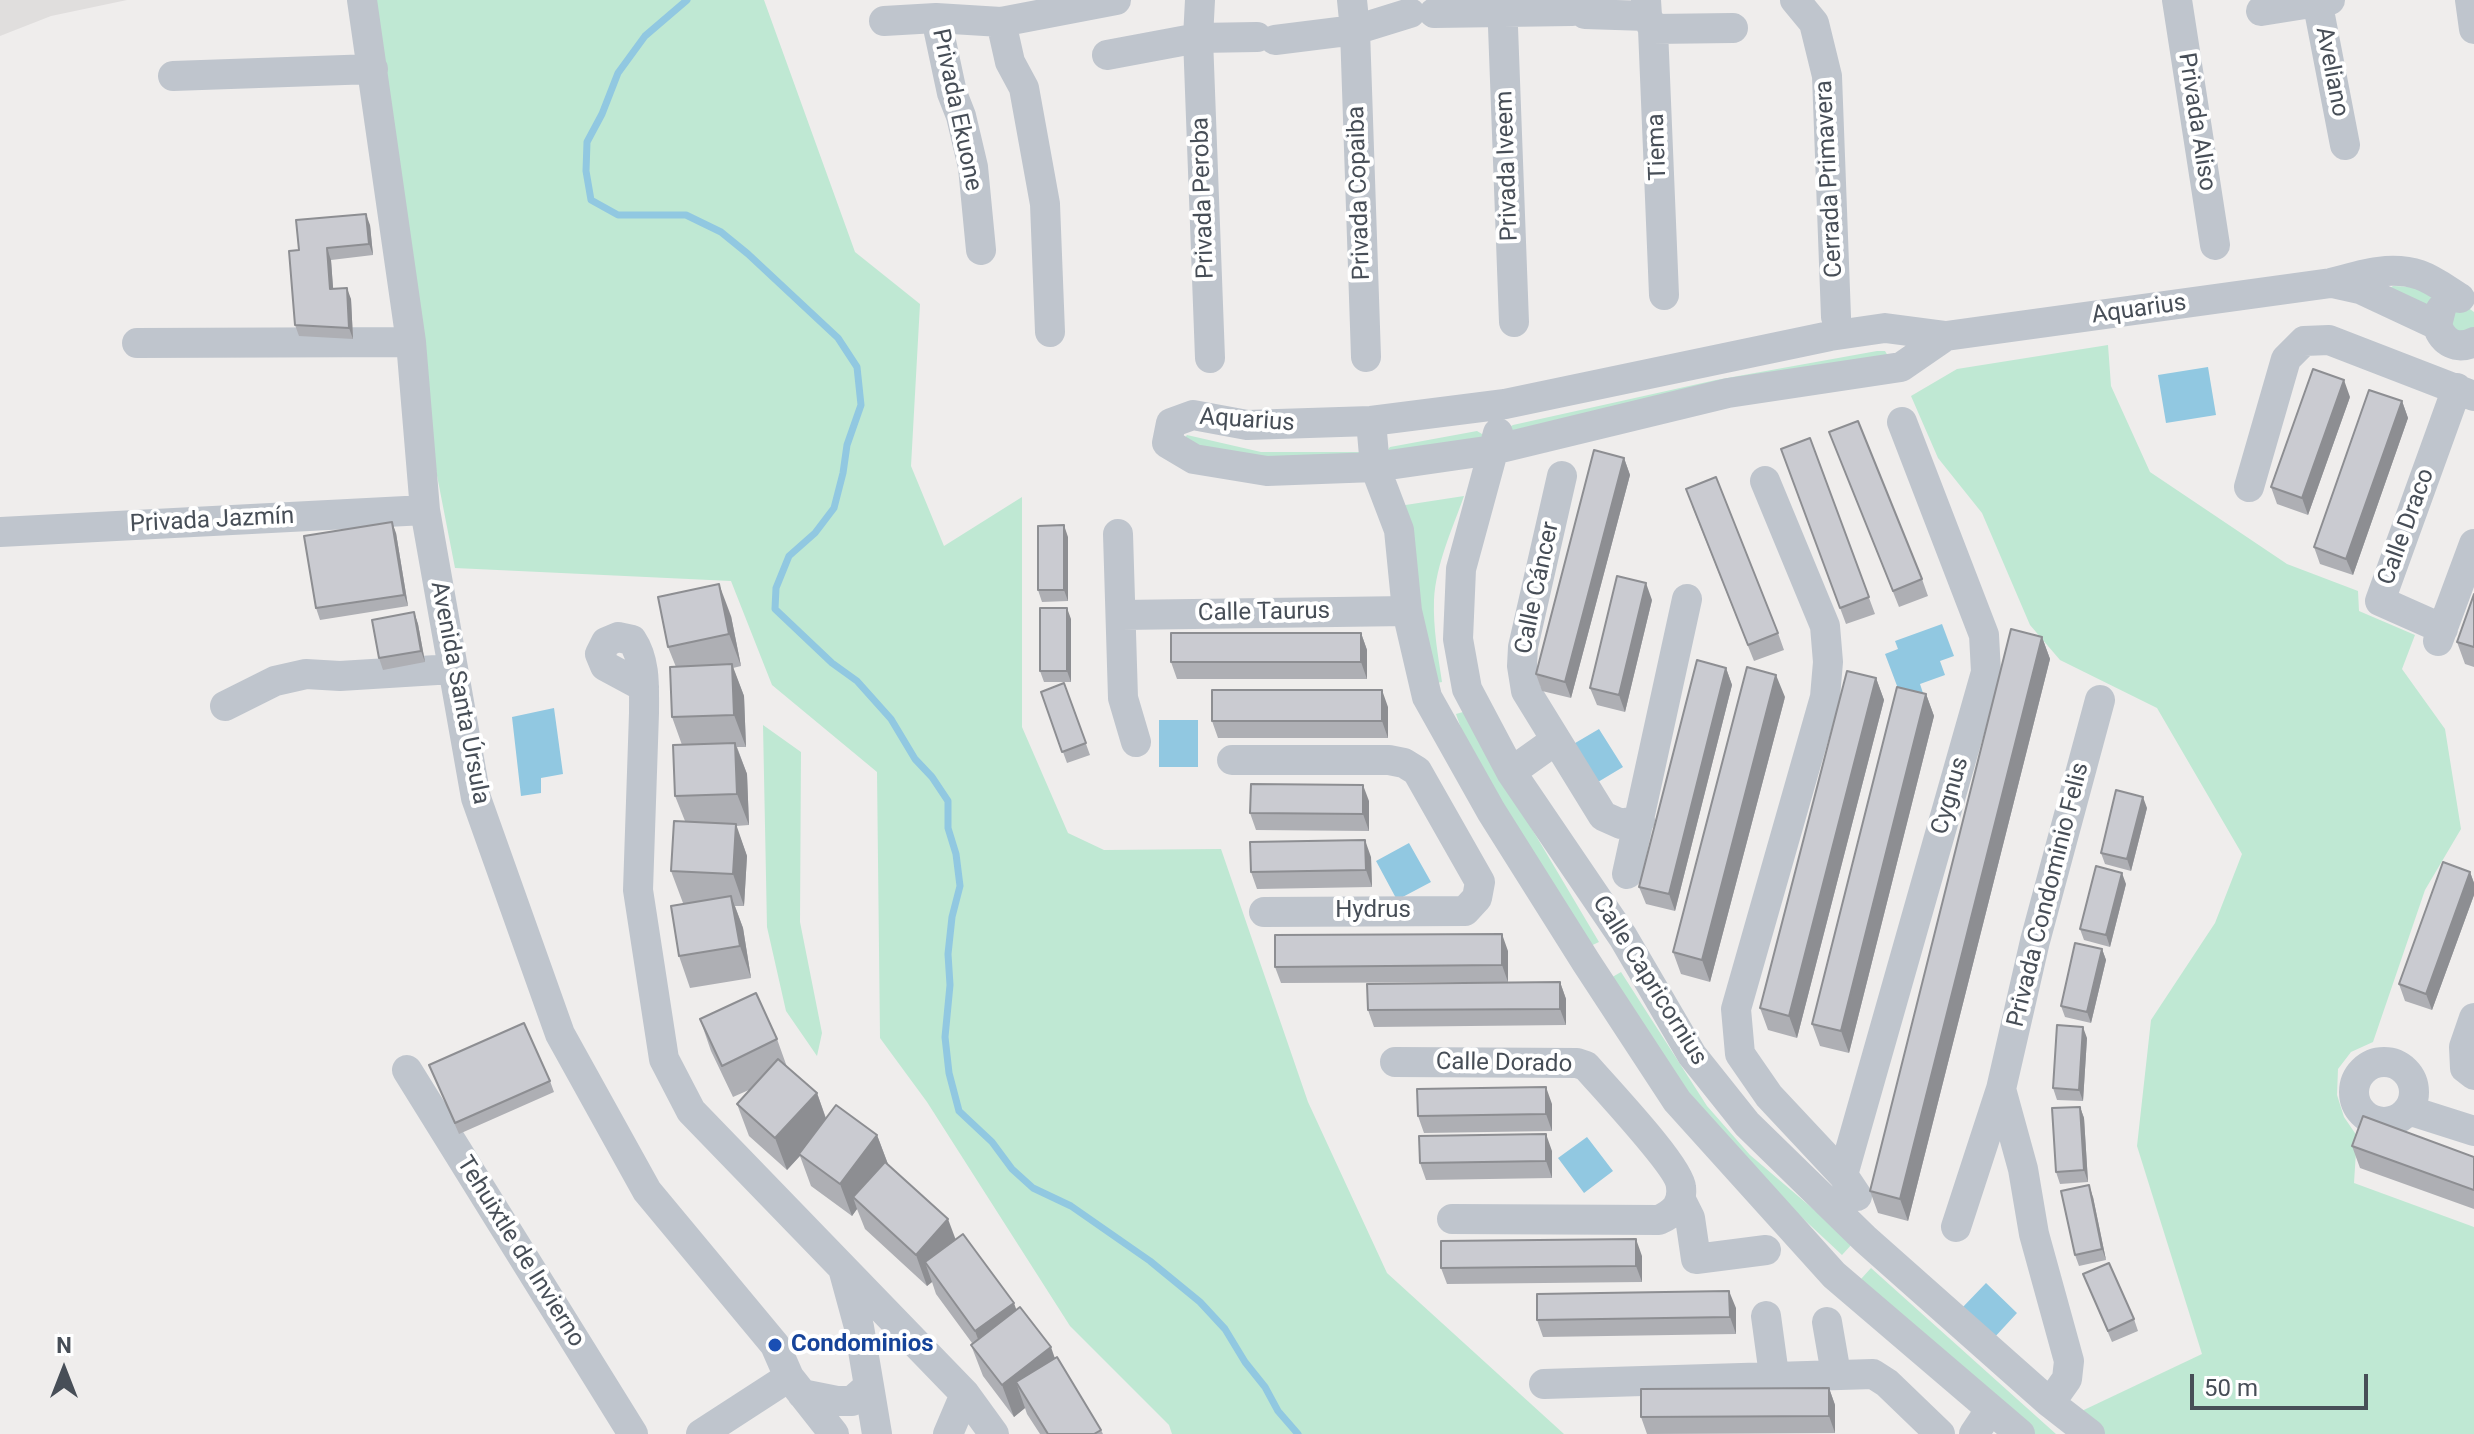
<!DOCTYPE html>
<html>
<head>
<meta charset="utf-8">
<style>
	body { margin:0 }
	#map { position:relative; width:2474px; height:1434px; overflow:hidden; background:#efedec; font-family:Roboto,sans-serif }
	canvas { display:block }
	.north { position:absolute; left:24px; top:1330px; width:80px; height:80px; -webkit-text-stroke:6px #fff; paint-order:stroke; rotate:0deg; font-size:22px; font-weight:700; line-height:32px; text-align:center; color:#474e57 }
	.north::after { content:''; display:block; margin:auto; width:28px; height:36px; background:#474e57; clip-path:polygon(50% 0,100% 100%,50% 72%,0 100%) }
	.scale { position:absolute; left:2190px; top:1374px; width:178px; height:36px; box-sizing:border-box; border:4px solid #474e57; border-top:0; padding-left:10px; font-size:24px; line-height:28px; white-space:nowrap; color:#474e57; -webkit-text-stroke:6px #fff; paint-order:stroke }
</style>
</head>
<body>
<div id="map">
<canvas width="2474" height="1434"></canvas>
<div class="north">N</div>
<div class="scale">50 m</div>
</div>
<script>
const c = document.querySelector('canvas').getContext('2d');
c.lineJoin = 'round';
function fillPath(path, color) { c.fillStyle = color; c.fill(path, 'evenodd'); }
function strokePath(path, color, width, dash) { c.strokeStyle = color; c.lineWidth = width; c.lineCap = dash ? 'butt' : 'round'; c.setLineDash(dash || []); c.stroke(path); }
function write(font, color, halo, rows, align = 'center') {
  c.font = font + ' Roboto,sans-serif'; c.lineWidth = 8; c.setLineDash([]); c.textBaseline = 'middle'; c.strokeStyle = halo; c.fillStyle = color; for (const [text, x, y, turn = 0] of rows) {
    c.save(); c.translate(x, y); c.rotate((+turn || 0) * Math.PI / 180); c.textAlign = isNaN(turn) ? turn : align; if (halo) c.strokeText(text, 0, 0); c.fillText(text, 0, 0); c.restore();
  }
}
const education = new Path2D(`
	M0,0H127L51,16L0,36Z`);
const green = new Path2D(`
	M360,0H764L855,252L920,304L911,466L944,546L1022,497V727L1068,833L1104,850L1221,849L1308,1102L1387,1273L1564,1434H1172L1169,1425L1070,1326L927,1102L880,1038L877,772L772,685L731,581L455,568L411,342Z
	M2393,286L2417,287L2434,299L2428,306L2390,288Z
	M2467,307L2474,312V332L2464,338L2445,318L2448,313Z
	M2108,345L2111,386L2150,472L2287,564L2358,591L2359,611L2415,635L2402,669L2445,729L2461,829L2425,890L2373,1042L2351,1052L2338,1069L2337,1095L2344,1117L2357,1136L2354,1183L2474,1227V1434H2090L2069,1417L2202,1354L2137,1146L2151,1020L2215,923L2242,854L2157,708L2060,660L2030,625L1982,513L1938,458L1911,396L1957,369Z
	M1877,351H1885L1888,356L1511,439L1506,429L1513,425L1716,380Z
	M1477,431L1482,434V439L1386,452L1390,447Z
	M1187,435L1261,452H1360L1363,455L1256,463L1183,440Z
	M1464,496C1452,530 1436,564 1434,600C1433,628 1438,655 1442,682L1426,685L1399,506Z
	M1470,710L1481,743L1599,942L1584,949L1467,746L1456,714Z
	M763,725L801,752L800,922L822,1033L817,1056L786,1011L767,927Z
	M1621,972L1707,1106L1750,1155L1853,1243L1842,1255L1719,1140L1609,979Z
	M1871,1268L2056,1434H2031L1861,1279Z`);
const water = new Path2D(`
	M2208,367L2216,415L2166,423L2158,375Z
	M1942,624L1954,656L1940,661L1945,675L1920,684L1925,699L1905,707L1885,654L1898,649L1895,641Z
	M554,708L563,774L541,778V793L521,796L512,717Z
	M1159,720H1198V767H1159Z
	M1599,729L1623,767L1588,788L1565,749Z
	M1409,843L1431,882L1397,900L1376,861Z
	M1587,1137L1613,1171L1584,1193L1558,1158Z
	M1986,1283L2017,1313L1993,1339L1961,1309Z`);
const stream = new Path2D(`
	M687,0L645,36L618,73L602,114L587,142L586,171L591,200L618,215H686L721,232L748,254L838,338L857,367L861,405L847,445L843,473L834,508L815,533L789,556L776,588L775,609L832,663L857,681L891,719L915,759L932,777L948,801V828L956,854L960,886L952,917L948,954L950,985L945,1037L949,1073L959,1111L992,1142L1012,1169L1033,1188L1071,1206L1150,1261L1200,1302L1225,1329L1245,1362L1265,1387L1278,1411L1298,1434`);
const minor = new Path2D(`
	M362,0L411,342L425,510L476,798L560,1034L647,1191L775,1345L789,1377L834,1434
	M1200,0L1198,38L1210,358
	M1352,0L1355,30L1366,357
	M1502,0L1514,322
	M1646,0L1647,16L1653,29L1664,295
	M1795,0L1814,23L1827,76L1836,317
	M2177,0L2215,245
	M2317,0L2345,145
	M2470,0L2474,29
	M2261,11L2330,0
	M1434,13L1572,11
	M1585,14L1647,16
	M936,18L952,93L961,116L973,167L981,250
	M884,21L936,18L1001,22L1116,0
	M1001,22L1010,62L1024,88L1045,204L1050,332
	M1653,29L1733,28
	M1275,40L1355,30L1410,13
	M1107,55L1198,38L1257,37
	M173,76L373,69
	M2333,283L2360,289L2437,325
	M2441,309L2437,325C2443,343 2457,350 2474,342
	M1946,336L1901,367L1728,393L1493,450L1375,467L1267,471L1194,459L1167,443L1171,423L1193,415L1247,425L1371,421L1505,404L1830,336L1885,328L1946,336L2331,283C2360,275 2390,265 2420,275C2434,280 2447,290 2460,298
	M137,343L411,342
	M1371,421L1375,467L1399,530L1407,611L1427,697L1491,811L1586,962L1677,1101L1834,1275L2020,1434
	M1498,433L1461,569L1458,639L1467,689L1511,772L1623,937L1692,1055L1747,1124L1865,1239L2050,1403L2090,1434
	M1562,476L1523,647L1522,666L1526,691L1603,816L1621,824L1640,820
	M1765,481L1825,626L1828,662L1825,697L1736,1009L1740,1054L1769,1096L1843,1175
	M2249,487L2286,359L2304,341L2329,340L2474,396
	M0,532L425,510
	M1118,534L1123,698L1136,742
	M1122,615L1407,611
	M2443,629L2380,601L2457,388
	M2438,641L2474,544
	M644,687L605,666L600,654L606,642L618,637L632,640C646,661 644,688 644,713L638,890L664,1059L691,1111L965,1394L994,1434
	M225,706L275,681L306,674L340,676L453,669
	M1232,760H1389L1404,763L1417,771L1480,882L1477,898L1465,911L1264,912
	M1511,772L1556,740
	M1627,874L1687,599
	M2474,1018L2464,1047L2465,1068L2474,1075
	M1395,1062L1577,1063L1586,1066C1604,1087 1680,1167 1681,1187C1683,1205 1674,1213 1659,1220L1452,1219
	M2354 1092a30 30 0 1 1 60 0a30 30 0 1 1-60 0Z
	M407,1070L633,1434
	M2001,1089L2023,1169L2034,1234L2069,1361L2067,1379L2050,1403
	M2408,1110L2474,1131
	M1857,1196L1843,1175L1986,672L1984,635L1902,422
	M1681,1200L1690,1218L1696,1259L1766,1250
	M1956,1227L2001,1089L2035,941L2100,700
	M1766,1316L1774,1375
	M1827,1322L1836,1374
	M1544,1384L1873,1374L1887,1383L1940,1434
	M869,1386L877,1434
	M802,1394L837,1401H852L869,1386L859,1327L844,1272
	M701,1434L789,1377
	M948,1434L965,1394
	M1974,1434L1990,1410`);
const wall = new Path2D(`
	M370,225L373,255L331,260L333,289L351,299L353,339L299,336L295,325L299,250Z
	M2350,397L2308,515L2277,504L2271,487Z
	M2402,401L2408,418L2353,575L2320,564L2314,547Z
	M1829,432L1922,579L1928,596L1899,607Z
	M1810,438L1875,614L1846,624L1781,449Z
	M1624,458L1630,475L1571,698L1542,691L1536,674Z
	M1692,506L1778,633L1784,650L1754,661Z
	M396,533L408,606L320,620L316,608Z
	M1068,537V601L1042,602L1038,590Z
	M2474,594V667L2465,664L2457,642Z
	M1652,600L1625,712L1597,705L1590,688Z
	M414,612L418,624L425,662L383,670L379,658Z
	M731,616L741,666L733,668L744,696L746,747H737L747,774L749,825L736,826L747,856L744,906H735L743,928L751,978L690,988L679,956L686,903H683L671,871L685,821L675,796L682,745L672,717L676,667L668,647Z
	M1071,619V682H1044L1040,671Z
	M1361,633L1367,650V679H1177L1171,662Z
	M2042,637L2050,659L1908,1221L1878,1213L1870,1191Z
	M1726,668L1732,685L1675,911L1646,904L1639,887Z
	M1876,678L1884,700L1797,1038L1768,1030L1760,1008Z
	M1064,683L1090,755L1067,763L1041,692Z
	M1926,694L1934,716L1849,1053L1820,1046L1812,1024Z
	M1785,697L1710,982L1681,974L1673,952Z
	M1388,707V738H1218L1212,721Z
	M1369,801V831L1256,830L1250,813Z
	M2147,808L2131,871L2105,864L2101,853Z
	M1371,857L1372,887L1257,889L1251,872Z
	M2470,872L2474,883V895L2432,1010L2405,1001L2399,984Z
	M2126,884L2110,947L2084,940L2080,929Z
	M2102,949L2106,960L2091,1023L2065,1017L2061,1006Z
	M1508,951V982L1281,983L1275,967Z
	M1560,982L1566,999V1025L1374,1027L1368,1010Z
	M700,1019L777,1039L787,1067L817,1093L826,1118L877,1135L888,1164L1016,1309L1055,1358L1101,1430L1103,1434H1040L1027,1414L1025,1408L1014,1417L983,1376L971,1345L972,1343L936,1294L932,1282L927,1286L865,1229L857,1209L852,1216L811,1186L800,1156L787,1170L749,1136L737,1104L751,1089L733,1097L711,1051Z
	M2087,1038L2083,1101L2057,1100L2053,1088Z
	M429,1065L550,1081L554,1092L459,1134Z
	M1552,1104V1131L1424,1133L1418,1116Z
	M2080,1107L2084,1118L2088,1182L2060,1184L2056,1172Z
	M2352,1146L2474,1157V1209L2360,1168Z
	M1552,1151V1178L1426,1180L1420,1163Z
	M2093,1197L2106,1260L2079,1266L2075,1255Z
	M1642,1256V1282L1447,1284L1441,1268Z
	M2083,1274L2134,1319L2138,1331L2112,1342Z
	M1736,1308V1334L1543,1337L1537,1320Z
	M1829,1388L1835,1405V1433L1647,1434L1641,1417Z`);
const shadedWall = new Path2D(`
	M366,214L370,225L373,255L369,244Z
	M327,248L331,260L334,300L330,289Z
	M347,288L351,299L353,339L349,328Z
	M2344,380L2350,397L2308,515L2302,498Z
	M2402,401L2408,418L2353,575L2346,559Z
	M1624,458L1630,475L1571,698L1565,682Z
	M392,522L396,533L408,606L404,595Z
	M1064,525L1068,537V601L1064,590Z
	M1646,583L1652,600L1625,712L1619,695Z
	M719,584L731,616L741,666L729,634Z
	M1067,608L1071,619V682L1067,671Z
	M414,612L418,624L425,662L421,651Z
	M1361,633L1367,650V679L1361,662Z
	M2042,637L2050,659L1908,1221L1900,1199Z
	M732,664L744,696L746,747L734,715Z
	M1726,668L1732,685L1675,911L1669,894Z
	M1776,675L1785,697L1710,982L1702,960Z
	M1876,678L1884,700L1797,1038L1789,1016Z
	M1382,690L1388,707V738L1382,721Z
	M1926,694L1934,716L1849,1053L1841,1031Z
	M735,743L747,774L749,825L737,794Z
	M1363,785L1369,801V831L1363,814Z
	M2143,797L2147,808L2131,871L2127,859Z
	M736,824L747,856L744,906L733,874Z
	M1365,840L1371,857L1372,887L1366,870Z
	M2470,872L2474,883V895L2432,1010L2426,994Z
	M2122,873L2126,884L2110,947L2106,935Z
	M731,896L743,928L751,978L740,946Z
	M1502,934L1508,951V982L1502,965Z
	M2102,949L2106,960L2091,1023L2087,1012Z
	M1560,982L1566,999V1025L1560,1009Z
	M2083,1027L2087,1038L2083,1101L2079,1090Z
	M1546,1087L1552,1104V1131L1546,1114Z
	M817,1093L828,1125L787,1170L775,1138Z
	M2080,1107L2084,1118L2088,1182L2084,1170Z
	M1546,1134L1552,1151V1178L1546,1161Z
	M877,1135L889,1167L853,1197L857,1209L852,1216L840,1184Z
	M2089,1185L2093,1197L2106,1260L2102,1249Z
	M948,1219L960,1251L925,1262L932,1282L927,1286L916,1255Z
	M1636,1239L1642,1256V1282L1636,1266Z
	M1729,1291L1736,1308V1334L1730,1317Z
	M1014,1303L1025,1334L987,1363L975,1331Z
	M1051,1347L1062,1379L1016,1382L1025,1408L1014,1417L1002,1385Z
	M1829,1388L1835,1405V1433L1829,1416Z`);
const building = new Path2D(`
	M366,214L369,244L327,248L330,289L347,288L349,328L295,325L289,251L299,250L296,220Z
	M2313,369L2344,380L2302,498L2271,487Z
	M2369,390L2402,401L2346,559L2314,547Z
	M1858,421L1922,579L1893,591L1829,432Z
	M1810,438L1869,597L1840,608L1781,449Z
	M1594,450L1624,458L1565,682L1536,674Z
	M1716,477L1778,633L1748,645L1686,489Z
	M392,522L404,595L316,608L304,536Z
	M1064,525V590H1038V526Z
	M1617,576L1646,583L1619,695L1590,688Z
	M719,584L729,634L668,647L658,597Z
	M2474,594V647L2457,642Z
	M1040,608H1067V671H1040Z
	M414,612L421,651L379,658L372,620Z
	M2011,629L2042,637L1900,1199L1870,1191Z
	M1171,633H1361V662H1171Z
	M1697,660L1726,668L1669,894L1639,887Z
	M732,664L734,715L672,717L670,667Z
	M1747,667L1776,675L1702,960L1673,952Z
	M1847,671L1876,678L1789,1016L1760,1008Z
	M1064,683L1086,743L1062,752L1041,692Z
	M1897,687L1926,694L1841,1031L1812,1024Z
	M1212,690H1382V721H1212Z
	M735,743L737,794L675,796L673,745Z
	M1251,784L1363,785V814L1250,813Z
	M2116,790L2143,797L2127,859L2101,853Z
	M674,821L736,824L733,874L671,871Z
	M1365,840L1366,870L1251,872L1250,842Z
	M2443,862L2470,872L2426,994L2399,984Z
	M2096,866L2122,873L2106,935L2080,929Z
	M731,896L740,946L679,956L671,906Z
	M1502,934V965L1275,967V935Z
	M2075,943L2102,949L2087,1012L2061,1006Z
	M1560,982V1009L1368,1010L1367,984Z
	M756,993L777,1039L722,1066L700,1019Z
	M524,1023L550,1081L455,1123L429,1065Z
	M2057,1025L2083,1027L2079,1090L2053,1088Z
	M778,1059L817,1093L775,1138L737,1104Z
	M1546,1087V1114L1418,1116L1417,1089Z
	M836,1105L877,1135L840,1184L799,1154Z
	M2080,1107L2084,1170L2056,1172L2052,1108Z
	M2363,1116L2474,1157V1190L2352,1146Z
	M1546,1134V1161L1420,1163L1419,1136Z
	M885,1162L948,1219L916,1255L853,1197Z
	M2089,1185L2102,1249L2075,1255L2061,1191Z
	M963,1234L1014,1303L975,1331L925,1262Z
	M1636,1239V1266L1441,1268V1241Z
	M2109,1263L2134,1319L2108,1331L2083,1274Z
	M1729,1291L1730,1317L1537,1320V1294Z
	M1020,1307L1051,1347L1002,1385L971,1345Z
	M1057,1357L1101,1430L1094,1434H1048L1016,1382Z
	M1829,1388V1416L1641,1417V1389Z`);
const markers = [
	[775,1345,8,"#1a4fb4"]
];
const streetNames = [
	["Aveliano",2331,72,79],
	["Privada Ekuone",956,110,78],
	["Privada Aliso",2196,122,81],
	["Tiema",1658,147,-92],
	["Privada Iveem",1508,166,-92],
	["Cerrada Primavera",1830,179,-93],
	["Privada Copaiba",1360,193,-92],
	["Privada Peroba",1204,198,-92],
	["Aquarius",2139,310,-8],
	["Aquarius",1247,421,4],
	["Privada Jazmín",212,521,-3],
	["Calle Draco",2407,527,-70],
	["Calle Cáncer",1538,588,-78],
	["Calle Taurus",1264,613,-1],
	["Avenida Santa Úrsula",459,693,79],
	["Cygnus",1951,796,-74],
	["Privada Condominio Felis",2049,895,-76],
	["Hydrus",1373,911],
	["Calle Capricornius",1649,981,58],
	["Calle Dorado",1504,1064,1],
	["Tehuixtle de Invierno",520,1252,58]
];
const transitNames = [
	["Condominios",791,1345]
];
fillPath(education, '#e0dedd');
fillPath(green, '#bfe8d3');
fillPath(water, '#91c8e1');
strokePath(stream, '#91c8e1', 7);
strokePath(minor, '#bfc5cd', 30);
fillPath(wall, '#aeafb4');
fillPath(shadedWall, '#8d8e92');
fillPath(building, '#cacbd1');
strokePath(building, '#8d8e92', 2);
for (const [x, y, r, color] of markers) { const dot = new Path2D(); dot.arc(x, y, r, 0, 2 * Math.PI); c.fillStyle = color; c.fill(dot); strokePath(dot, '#fff', 3); }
write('24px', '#474e57', '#fff', streetNames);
write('bold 24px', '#164399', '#fff', transitNames, 'left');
</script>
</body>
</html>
